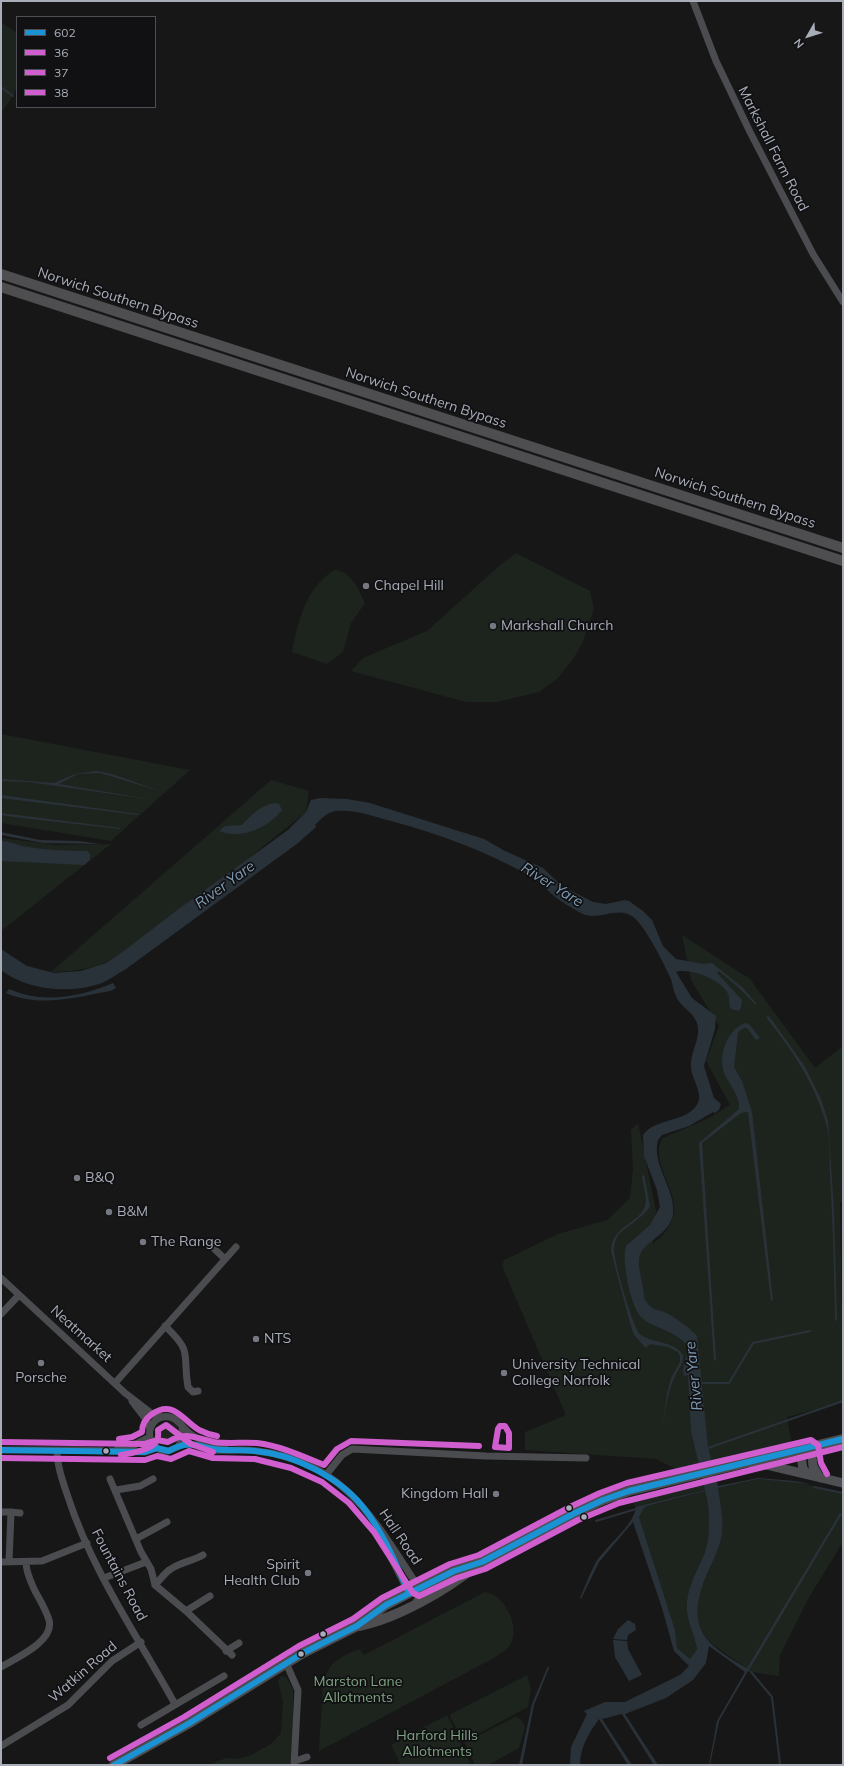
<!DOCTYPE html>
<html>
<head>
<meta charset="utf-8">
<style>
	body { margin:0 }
	#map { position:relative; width:844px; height:1766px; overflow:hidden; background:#171717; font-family:Mulish,sans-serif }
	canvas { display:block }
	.frame { position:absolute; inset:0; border:2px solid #a8adb8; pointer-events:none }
	.legend { position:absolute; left:16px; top:16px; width:140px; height:92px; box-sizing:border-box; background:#111113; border:1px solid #4d4f55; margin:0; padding:5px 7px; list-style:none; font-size:12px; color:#a8adb8 }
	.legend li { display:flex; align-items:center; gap:8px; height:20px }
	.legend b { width:20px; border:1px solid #4d4f55 }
	.north { position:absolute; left:788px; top:16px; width:40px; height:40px; -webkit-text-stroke:3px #111113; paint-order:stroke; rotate:231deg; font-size:11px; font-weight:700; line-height:16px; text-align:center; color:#a8adb8 }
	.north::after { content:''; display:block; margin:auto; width:14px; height:18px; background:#a8adb8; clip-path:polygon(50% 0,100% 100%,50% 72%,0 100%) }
</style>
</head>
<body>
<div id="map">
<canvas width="844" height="1766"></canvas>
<div class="frame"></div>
<ul class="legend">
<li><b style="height:5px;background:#1a92d3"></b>602</li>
<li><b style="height:5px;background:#d05ecf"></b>36</li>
<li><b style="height:5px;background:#d05ecf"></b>37</li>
<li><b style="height:5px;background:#d05ecf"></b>38</li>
</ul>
<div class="north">N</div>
</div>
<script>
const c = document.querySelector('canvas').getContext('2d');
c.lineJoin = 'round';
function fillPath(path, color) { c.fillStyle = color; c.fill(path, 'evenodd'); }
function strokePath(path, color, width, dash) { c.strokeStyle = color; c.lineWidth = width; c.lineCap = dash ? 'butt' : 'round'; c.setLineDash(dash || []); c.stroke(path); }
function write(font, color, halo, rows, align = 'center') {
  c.font = font + ' Mulish,sans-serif'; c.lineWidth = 3.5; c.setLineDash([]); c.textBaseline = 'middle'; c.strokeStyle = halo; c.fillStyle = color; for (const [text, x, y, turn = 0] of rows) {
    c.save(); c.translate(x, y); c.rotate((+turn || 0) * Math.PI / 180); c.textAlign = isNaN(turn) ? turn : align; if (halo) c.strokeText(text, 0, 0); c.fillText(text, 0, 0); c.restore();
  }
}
const green = new Path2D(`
	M1,22L17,33V86L13,96L1,113Z
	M516,553L590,591L594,609L582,644L573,659L558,678L539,692L497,702H466L351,671L363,658L427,631L500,565Z
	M334,570C351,570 359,590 365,603L351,623L343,652L327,664L292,652C298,621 306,588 334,570Z
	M1,734L190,770L111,841L1,823Z
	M271,780L309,791L306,812L229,874L120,955C95,969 79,971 51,972Z
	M1,838L57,845L111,844L1,931Z
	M682,935L750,979L815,1068L843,1046V1200L840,1202L843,1402L787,1417L792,1444L678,1470L656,1459L525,1450V1432L566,1415L502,1266L504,1260L558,1234L607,1220L630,1198L633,1168L631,1130L638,1123L656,1211L653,1244C661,1237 668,1230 672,1220C683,1193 647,1162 663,1138L709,1118L730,1105L706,1061L719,1026L691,980Z
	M155 1434a12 12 0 1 1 24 0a12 12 0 1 1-24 0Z
	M758,1479L797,1482L843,1493V1542L808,1599L780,1655L779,1676L751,1672L748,1670L842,1514L841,1513L747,1668C704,1639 683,1630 707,1574C713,1561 720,1547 722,1534C724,1519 720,1502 718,1488Z
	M703,1482L705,1490L641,1507H636L631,1501Z
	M705,1491C709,1510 712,1534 705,1552C699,1568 689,1584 687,1601C685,1619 694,1632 697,1649L690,1659L677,1648L675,1630L639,1517L643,1509L647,1506Z
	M485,1592C505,1594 521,1628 510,1645C506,1651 498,1655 492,1659L319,1751L323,1682C329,1663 339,1657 357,1650H360L364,1655Z
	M527,1675L531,1689L528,1707L470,1738L465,1739L461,1737L450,1717L451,1714Z
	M281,1676L286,1677L293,1689V1735L290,1765H208L226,1758L237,1759L251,1755L271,1744L281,1733L283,1702L278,1681Z
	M447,1715L471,1765H401L391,1745Z
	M515,1717L521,1719L525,1727L519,1748L488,1765H475L464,1741H468Z`);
const water = new Path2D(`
	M97,771L112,774L163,792L100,773L78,774L59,784L154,800L29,782L1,781V779L54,783L75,774Z
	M1,795L139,814V815L1,798Z
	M320,798L347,799L370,803L484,839L505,851L543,868L562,886L593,902L606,904L625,900L629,901L643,911L652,920L663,946L676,959L704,964L712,963L743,988L756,1003V1005L738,987L719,971L717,973L742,1000L741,1008L738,1011L731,1009C728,1004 730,999 728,994C723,980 689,967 676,972L692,998L716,1016L715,1029L704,1066L714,1098L721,1104L719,1110L715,1113L713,1112L689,1126L662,1135L658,1140C651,1165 676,1189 673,1214C670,1236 641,1241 639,1259C638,1271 644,1285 644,1298C652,1313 659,1308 670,1315C678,1320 691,1329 697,1336L708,1448L718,1486L758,1478L795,1481L811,1484L758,1479L718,1488C720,1502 724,1519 722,1534C720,1547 713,1561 707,1574C685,1626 702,1643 747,1668L840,1513L842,1514L749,1670L751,1672L748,1671L719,1721L710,1765H709L717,1721L745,1672L709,1646L706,1663L693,1680L666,1698L625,1714L658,1765H654L622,1714L602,1719L632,1765H628L599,1719C589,1733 580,1747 580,1765H570L571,1747L587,1714L584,1711L605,1702H625L633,1698L680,1675L689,1666L674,1651L662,1608L633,1522L599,1562L581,1599L580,1598C585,1587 589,1575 595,1564C605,1546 634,1526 636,1507L705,1490L691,1431L688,1375L684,1376L683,1369L688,1349L686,1344C672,1329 655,1329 642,1318C631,1309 621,1259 626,1246L650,1225L660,1207L657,1190L644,1156L643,1135C656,1117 688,1123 698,1103C703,1093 691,1077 691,1067C690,1051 703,1036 696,1021C692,1012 683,1008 678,1000C674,994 673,986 671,979C664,964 645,925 632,916C617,906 598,921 583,914C578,912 557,899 554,896C546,889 539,881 530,876C486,851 439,834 391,821C374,816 353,809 336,811C327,812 321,819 315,825L316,827L298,843L126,969C117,974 108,981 99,984C68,994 26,990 1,970V949L27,966L54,973L81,971L106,963L120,954L176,911L288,830L306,812L311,800ZM705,1491C710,1509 711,1535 705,1552C699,1568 689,1583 687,1601C685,1619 694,1632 697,1649L690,1659L677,1648L675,1630L639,1517L643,1509L647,1506Z
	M275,803L279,804L282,810C268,828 241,840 219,831L225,826L242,825C251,815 261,805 275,803Z
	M1,813L120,828V829L14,817L1,815Z
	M1,832L40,840L79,841L100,844L43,843L1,835Z
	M1,841C11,841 19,846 28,847C48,850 67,851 87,851L90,854V860L84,865L1,861Z
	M113,983L116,988L110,991C76,997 40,1008 6,993L9,989C42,1004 81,997 113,983Z
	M769,1016L805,1067L821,1099L828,1121L834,1211L837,1320L835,1321C834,1272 833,1223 830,1174C829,1157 831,1136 825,1120C813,1080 791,1049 766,1017Z
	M746,1023L750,1025L760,1038L756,1040L747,1028H744L738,1032L734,1067L742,1081L752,1112L773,1300L771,1301L748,1112L741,1113L702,1143L716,1360L714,1361L699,1143L739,1109C740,1096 730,1085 725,1075C717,1057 727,1028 746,1023Z
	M644,1175L650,1206C642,1220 622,1228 617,1237C615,1241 614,1245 614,1249C613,1259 633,1328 640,1334C652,1344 673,1340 683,1355C684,1364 678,1369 674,1378C667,1394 665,1414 662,1431L667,1394L671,1378L680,1362V1356L678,1352L668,1347L650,1344L646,1348L634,1335L630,1323L611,1251C611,1224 645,1223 646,1201C646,1193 643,1184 642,1176Z
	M628,1620L635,1624L636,1630L628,1635L627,1640L613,1639L618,1629Z
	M613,1640L627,1641L628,1649L642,1675L629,1681L615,1657Z
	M548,1666L549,1668L534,1705L522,1765H519L532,1704Z`);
const stream = new Path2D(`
	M1,87L13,96
	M703,1383H729L753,1343L810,1331
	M708,1448L843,1401
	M814,1487L843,1493
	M596,1521L636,1509
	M751,1672L772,1697L780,1764`);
const minor = new Path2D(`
	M693,1L716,61L750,132L813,254L843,302
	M208,1243L225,1259
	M1,1278L125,1393L151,1413L162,1417
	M1,1314L19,1295
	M165,1326C194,1353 182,1354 188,1387L193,1392L198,1391
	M115,1383L236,1247
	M132,1401L145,1418L150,1429
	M179,1445L183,1438L182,1426
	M118,1448L134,1445L150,1437
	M226,1449C215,1444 202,1442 192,1435C182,1429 177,1414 163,1417C152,1419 147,1431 151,1441C154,1445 157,1449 162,1451C171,1453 179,1444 188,1444C196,1443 205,1450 214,1450C228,1451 242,1449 257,1451C346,1462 374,1520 419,1588L420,1595L415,1604
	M1,1450H77L145,1452L157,1448
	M57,1450C57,1466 63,1482 68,1497C92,1571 138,1637 175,1704
	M326,1475L342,1455L352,1449L486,1456L586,1458
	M110,1479L141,1552L151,1569L155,1585L186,1611L232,1655
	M116,1490L140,1486L153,1479
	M1,1512H11L9,1562
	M11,1512L20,1513
	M380,1536L409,1593
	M136,1539L167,1522
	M1,1562L42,1561L87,1543
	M104,1578L146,1562
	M155,1585C160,1580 165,1572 171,1569C181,1562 193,1561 203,1555
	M186,1611L210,1596
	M226,1651L239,1643
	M286,1663L298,1690L294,1765
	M1,1667C16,1658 55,1641 49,1620C46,1610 40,1600 35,1591C31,1582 26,1573 26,1562
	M141,1725L224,1676
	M1,1746L68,1705L112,1661L141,1642
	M295,1761L307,1757`);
const major = new Path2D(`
	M811,1448L813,1466L820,1478
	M800,1450L803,1469L809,1475
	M749,1463L767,1465L843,1483`);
const highway = new Path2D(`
	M1,274L843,548
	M1,287L843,561
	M359,1626C398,1618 446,1590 477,1565
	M114,1765L188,1724L303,1653L357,1626L386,1605L409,1593L454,1571L482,1562L575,1513L603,1500L629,1491L843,1439`);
const bus1 = new Path2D(`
	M1,1450L145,1452L157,1448L169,1451C193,1437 200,1450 224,1450C234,1450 245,1450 255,1451C293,1454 339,1477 363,1507C383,1532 396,1564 409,1593
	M114,1765L188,1724L303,1653L357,1626L386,1605L454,1571L482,1562L575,1513L603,1500L629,1491L843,1439`);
const bus2 = new Path2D(`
	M121,1455C130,1454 154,1449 157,1440C159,1437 158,1433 158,1430L166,1425L191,1444L213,1452
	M1,1458L145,1460L157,1456L171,1459L189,1451L213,1458L255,1459L291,1468L322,1482L349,1503L374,1532L413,1593L419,1596L457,1578L485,1569L578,1520L619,1503L843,1447`);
const bus3 = new Path2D(`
	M110,1758L184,1717L299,1646L353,1619L382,1598L450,1564L479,1555L572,1506L600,1493L627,1483L811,1440L818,1445L821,1463L827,1474`);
const bus4 = new Path2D(`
	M500,1426H505L509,1433V1448L495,1447L498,1429Z
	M119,1439L132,1437L142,1432C142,1424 145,1419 152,1414C174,1399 183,1421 199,1430C205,1433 211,1435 217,1436
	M1,1442L144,1444L157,1440L168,1442C187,1431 194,1438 214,1442C228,1444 243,1442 257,1443C281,1446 302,1456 324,1465L337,1449L351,1441L479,1446`);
const markers = [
	[366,586,4,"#757880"],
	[493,626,4,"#757880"],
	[77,1178,4,"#757880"],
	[109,1212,4,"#757880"],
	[143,1242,4,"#757880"],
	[256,1339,4,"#757880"],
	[41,1363,4,"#757880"],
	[504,1373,4,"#757880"],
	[106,1451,3.5,"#a8adb8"],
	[496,1494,4,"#757880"],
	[569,1508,3.5,"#a8adb8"],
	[584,1517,3.5,"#a8adb8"],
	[308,1573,4,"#757880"],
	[323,1634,3.5,"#a8adb8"],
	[301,1654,3.5,"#a8adb8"]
];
const streetNames = [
	["Markshall Farm Road",773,149,63],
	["Norwich Southern Bypass",118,298,18],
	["Norwich Southern Bypass",426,398,18],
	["Norwich Southern Bypass",735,498,18],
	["Neatmarket",81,1334,42],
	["Hall Road",400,1537,56],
	["Fountains Road",119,1575,62],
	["Watkin Road",83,1672,-41]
];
const poiNames = [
	["Chapel Hill",374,586],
	["Markshall Church",501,626],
	["B&Q",85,1178],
	["B&M",117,1212],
	["The Range",151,1242],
	["NTS",264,1339],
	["University Technical",512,1365],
	["College Norfolk",512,1381],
	["Porsche",41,1378,"center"],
	["Kingdom Hall",488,1494,"right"],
	["Spirit",300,1565,"right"],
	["Health Club",300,1581,"right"]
];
const parkNames = [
	["Marston Lane",358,1682],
	["Allotments",358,1698],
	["Harford Hills",437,1736],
	["Allotments",437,1752]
];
const waterNames = [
	["River Yare",225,885,-36],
	["River Yare",552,885,32],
	["River Yare",694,1376,-96]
];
fillPath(green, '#1d241e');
fillPath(water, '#2a3239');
strokePath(stream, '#2a3239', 2);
strokePath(minor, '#4b4c50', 7);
strokePath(major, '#4d4f52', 9);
strokePath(highway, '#4e4e51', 10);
strokePath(bus1, '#1a92d3', 6);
strokePath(bus2, '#d05ecf', 6);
strokePath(bus3, '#d05ecf', 6);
strokePath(bus4, '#d05ecf', 6);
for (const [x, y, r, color] of markers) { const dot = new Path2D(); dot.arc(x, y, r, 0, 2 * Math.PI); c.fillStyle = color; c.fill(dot); strokePath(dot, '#111113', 1.5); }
write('14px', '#a8adb8', '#111113', streetNames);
write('14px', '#a8adb8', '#111113', poiNames, 'left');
write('14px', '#7fa381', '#111113', parkNames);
write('italic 15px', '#7f9bb3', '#111113', waterNames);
</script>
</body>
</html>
